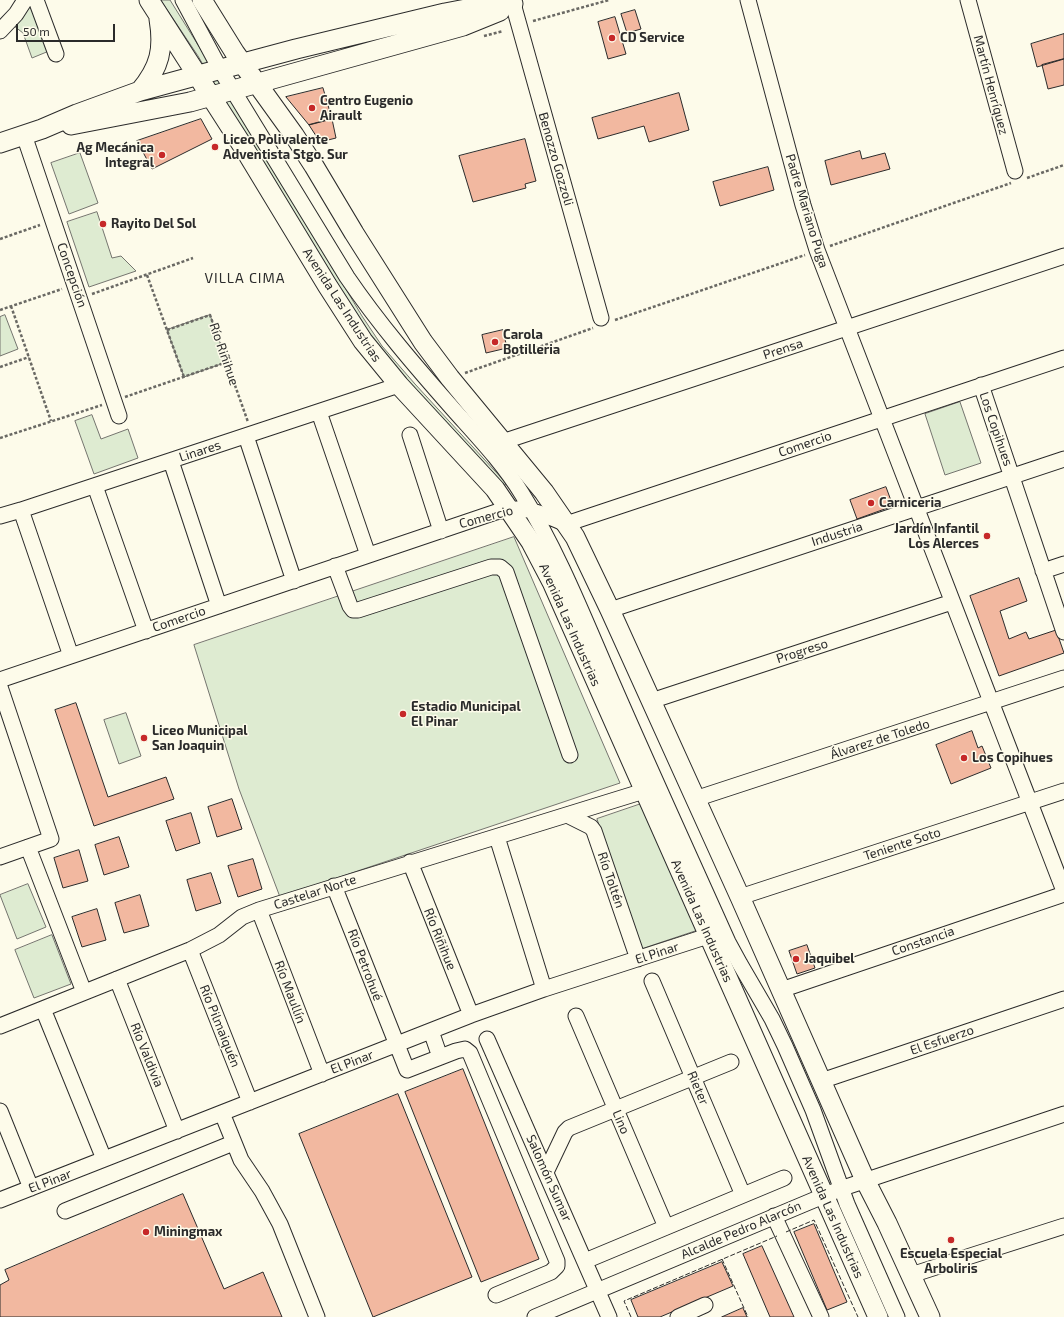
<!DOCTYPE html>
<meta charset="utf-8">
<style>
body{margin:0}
#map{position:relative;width:1064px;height:1317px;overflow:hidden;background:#fdfbea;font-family:"Exo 2",sans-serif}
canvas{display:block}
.scale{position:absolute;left:16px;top:24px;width:99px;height:18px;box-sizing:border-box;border:2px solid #2b2b2b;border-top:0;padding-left:5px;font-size:12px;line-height:14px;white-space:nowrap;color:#2b2b2b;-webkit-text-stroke:3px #fdfbea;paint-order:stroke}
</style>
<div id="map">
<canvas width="1064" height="1317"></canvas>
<div class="scale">50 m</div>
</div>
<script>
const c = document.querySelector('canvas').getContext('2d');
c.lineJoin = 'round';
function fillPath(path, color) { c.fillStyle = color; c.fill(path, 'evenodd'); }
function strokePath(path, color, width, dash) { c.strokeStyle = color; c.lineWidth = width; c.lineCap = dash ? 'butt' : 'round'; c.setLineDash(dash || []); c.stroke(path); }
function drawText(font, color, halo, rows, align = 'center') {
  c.font = font + ' "Exo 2",sans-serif'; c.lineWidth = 3; c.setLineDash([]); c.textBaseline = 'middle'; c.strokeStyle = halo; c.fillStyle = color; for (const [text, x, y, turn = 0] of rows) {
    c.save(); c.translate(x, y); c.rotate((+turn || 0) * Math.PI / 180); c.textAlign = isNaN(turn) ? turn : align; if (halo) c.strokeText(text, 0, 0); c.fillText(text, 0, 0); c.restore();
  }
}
const green = new Path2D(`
 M161,0h9l68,109 124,207 20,30 33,38 91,99 -3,6 -122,-133 -123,-197 -60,-103z
 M31,2l18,49 -17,7 -9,-25 -9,-7z
 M80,153l18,50 -29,11 -18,-51z
 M97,212l15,46 9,-2 15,15 -47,16 -22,-65z
 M5,315l13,34 -18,7v-39z
 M210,315l17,47 -43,15 -17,-47z
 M960,402l21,61 -36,12 -20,-61z
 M92,415l9,24 27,-10 10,29 -44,16 -19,-53z
 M514,537l106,246 -340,114 -41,-108 -45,-144z
 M126,713l15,43 -22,8 -15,-44z
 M641,804l60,125 -60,20 -44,-130z
 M28,884l18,43 -29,12 -17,-44z
 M52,935l19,49 -37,14 -19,-48z`);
fillPath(green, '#deebd1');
strokePath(green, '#74746e', 1);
const building = new Path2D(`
 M635,10l6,19 -14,4 -6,-19z
 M615,17l11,37 -18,5 -10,-37z
 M1064,34v25l-27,8 -6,-23z
 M1064,59v26l-16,4 -6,-24z
 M323,88l9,31 -23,6 -23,-28z
 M679,93l10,37 -40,12 -5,-16 -46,13 -6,-21z
 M201,119l11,20 -60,30 -15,-28z
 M332,119l4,19 -16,4 -11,-17z
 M525,139l11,42 -11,3 1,4 -53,14 -14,-46z
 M860,151l2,8 23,-6 5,16 -59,16 -6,-24z
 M768,167l6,23 -54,16 -7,-24z
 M503,330l4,18 -21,5 -4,-18z
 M886,487l7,19 -36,13 -7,-19z
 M1019,578l8,23 -27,10 9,28 17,-7 3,7 27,-9 8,23 -65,23 -29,-80z
 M76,703l32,94 58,-20 8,22 -80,27 -39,-116z
 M972,731l6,17 4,-2 9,22 -40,16 -15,-39z
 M232,799l10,30 -25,8 -9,-30z
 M191,813l9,30 -24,8 -10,-30z
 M119,837l10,30 -25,8 -9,-30z
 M79,850l9,31 -25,7 -9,-30z
 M253,859l9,30 -24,8 -10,-31z
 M211,873l10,30 -25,8 -9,-31z
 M140,895l9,31 -25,7 -9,-30z
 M97,909l9,31 -24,7 -10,-30z
 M807,945l8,23 -18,6 -8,-23z
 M463,1069l76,190 -58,23 -76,-190z
 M398,1094l74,183 -99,40 -74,-183z
 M183,1194l41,95 39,-17 19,45h-282v-32l9,-5 -4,-10z
 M814,1224l33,78 -20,8 -33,-78z
 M762,1246l32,71h-24l-27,-63z
 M722,1262l11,24 -73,31h-22l-7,-17z
 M743,1308l4,9h-25z`);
fillPath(building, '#f2b8a0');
strokePath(building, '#2b2b2b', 1);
const minor = new Path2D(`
 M36,0l20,54
 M183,0l37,69 127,208c32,47 69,90 107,133 24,27 49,53 68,84 38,61 63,127 92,193 37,85 76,170 114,255l12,22 32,55 13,27 28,64 34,94 50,113
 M512,0l89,318
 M748,0l55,205 14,45 247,641
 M968,0l47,171
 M0,31l16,-17 9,-14
 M24,135l95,281
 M981,385l83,247
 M319,412l49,143
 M410,435l31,96
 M246,436l48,145
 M502,442l562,-186
 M171,461l48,145
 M95,486l51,145
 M21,510l50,146
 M0,516l21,-6 378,-125
 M335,566l15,40 3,4h5l133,-43h9l6,5 64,183
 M1043,571l21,-7
 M610,610l454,-151
 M0,680l496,-168c30,-8 44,1 70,12l498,-166
 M0,687l51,152 -51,18
 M651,701l301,-99
 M695,799l369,-121
 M567,815l24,12 3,4 44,128
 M497,837l47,152
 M28,847l56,145
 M410,862l61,153
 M334,886l73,184 49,-19 9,-2 5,4 87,208v5l-6,6 -55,23
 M740,897l324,-106
 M259,910l63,164
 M190,950l60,152
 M117,979l60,152
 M652,981l91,214
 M781,990l283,-96
 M43,1009l61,150
 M576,1016l90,211
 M0,1026l190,-76 29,-15 23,-18 17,-7 385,-119
 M431,1031l9,26
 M487,1039l122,278
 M821,1081l243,-82
 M0,1111l31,77
 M222,1113l19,47 21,31 18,33 37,93
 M546,1172l19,-40 4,-4 162,-66
 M0,1200l471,-185 73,-26 164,-53
 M65,1211l168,-68
 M774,1216l47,101
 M585,1261l199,-83
 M911,1275l153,-49
 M535,1317l305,-128 224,-75
 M678,1317l27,-12`);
const major = new Path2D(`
 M149,0l95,148 83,137 36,56 36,44 96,104 36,53 21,40 326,735
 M202,0l33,53 59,82 20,31 40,67 69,109 27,36 94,114 31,45 35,73 130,287 125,283 22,43 43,94
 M140,91c20,-24 24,-42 19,-72
 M71,125l119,-23 273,-76 37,-15
 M0,143l42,-14 35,-15 63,-23 44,-12 112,-30 149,-36 32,-6 36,-3`);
strokePath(minor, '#2b2b2b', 17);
strokePath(major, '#2b2b2b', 21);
strokePath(new Path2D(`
 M533,21l76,-21
 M484,36l19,-5
 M1027,178l37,-13
 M0,239l40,-14
 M830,246l181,-63
 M147,275l37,102
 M92,294l101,-36
 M11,306l40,115
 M0,310l62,-21
 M615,320l190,-65
 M167,330l43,-15 38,107
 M0,367l29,-10
 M465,373l128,-45
 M125,397l102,-35
 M0,438l102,-33`), '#6a6964', 2.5, [3, 2]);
strokePath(minor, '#fdfbea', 15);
strokePath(major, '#fdfbea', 19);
strokePath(new Path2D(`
 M786,1232l28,-12 44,97
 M722,1259l26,58
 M631,1317l-7,-16 153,-65`), '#2b2b2b', 1, [5, 2]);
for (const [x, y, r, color] of [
 [612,38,4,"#c62828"],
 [312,108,4,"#c62828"],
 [215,147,4,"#c62828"],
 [162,155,4,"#c62828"],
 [103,224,4,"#c62828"],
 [495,342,4,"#c62828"],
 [871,503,4,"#c62828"],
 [987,536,4,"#c62828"],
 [403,714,4,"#c62828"],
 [144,738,4,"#c62828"],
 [964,758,4,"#c62828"],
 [796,959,4,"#c62828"],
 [146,1232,4,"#c62828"],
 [951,1240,4,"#c62828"]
]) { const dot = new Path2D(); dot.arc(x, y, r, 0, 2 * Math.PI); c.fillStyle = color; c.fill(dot); strokePath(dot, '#fdfbea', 1.5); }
drawText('bold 13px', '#2b2b2b', '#fdfbea', [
 ["CD Service",620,38],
 ["Centro Eugenio",320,101],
 ["Airault",320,116],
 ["Liceo Polivalente",223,140],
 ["Adventista Stgo. Sur",223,155],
 ["Ag Mecánica",154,148,"right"],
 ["Integral",154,163,"right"],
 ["Rayito Del Sol",111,224],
 ["Carola",503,335],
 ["Botilleria",503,350],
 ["Carniceria",879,503],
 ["Jardín Infantil",979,529,"right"],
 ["Los Alerces",979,544,"right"],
 ["Estadio Municipal",411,707],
 ["El Pinar",411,722],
 ["Liceo Municipal",152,731],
 ["San Joaquin",152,746],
 ["Los Copihues",972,758],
 ["Jaquibel",804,959],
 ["Miningmax",154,1232],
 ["Escuela Especial",951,1254,"center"],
 ["Arboliris",951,1269,"center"]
], 'left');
drawText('13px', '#2b2b2b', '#fdfbea', [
 ["Martín Henríquez",991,85,75],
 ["Benozzo Gozzoli",556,159,74],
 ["Padre Mariano Puga",807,211,73],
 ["Concepción",72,275,71],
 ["Avenida Las Industrias",342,305,57],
 ["Prensa",783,349,-18],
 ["Río Riñihue",224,354,71],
 ["Los Copihues",996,429,71],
 ["Comercio",805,444,-19],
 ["Linares",200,451,-18],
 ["Comercio",486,517,-15],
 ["Industria",837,534,-18],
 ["Comercio",179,619,-19],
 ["Avenida Las Industrias",570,625,66],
 ["Progreso",802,651,-18],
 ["Álvarez de Toledo",880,739,-18],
 ["Teniente Soto",902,844,-18],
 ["Río Toltén",611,880,71],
 ["Castelar Norte",315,892,-18],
 ["Avenida Las Industrias",702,921,66],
 ["Río Riñihue",440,939,68],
 ["Constancia",923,941,-19],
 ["El Pinar",657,953,-18],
 ["Río Petrohué",365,965,69],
 ["Río Maullín",290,992,69],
 ["Río Pilmaiquén",220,1026,68],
 ["El Esfuerzo",942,1040,-19],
 ["Río Valdivia",147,1055,68],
 ["El Pinar",352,1062,-21],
 ["Rieter",698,1088,67],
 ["Lino",621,1122,67],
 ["Salomón Sumar",549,1178,66],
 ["El Pinar",50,1181,-21],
 ["Avenida Las Industrias",833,1217,66],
 ["Alcalde Pedro Alarcón",741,1230,-23]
]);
c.letterSpacing = '1px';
drawText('14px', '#2b2b2b', '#fdfbea', [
 ["VILLA CIMA",245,278]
]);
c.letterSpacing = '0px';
</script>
